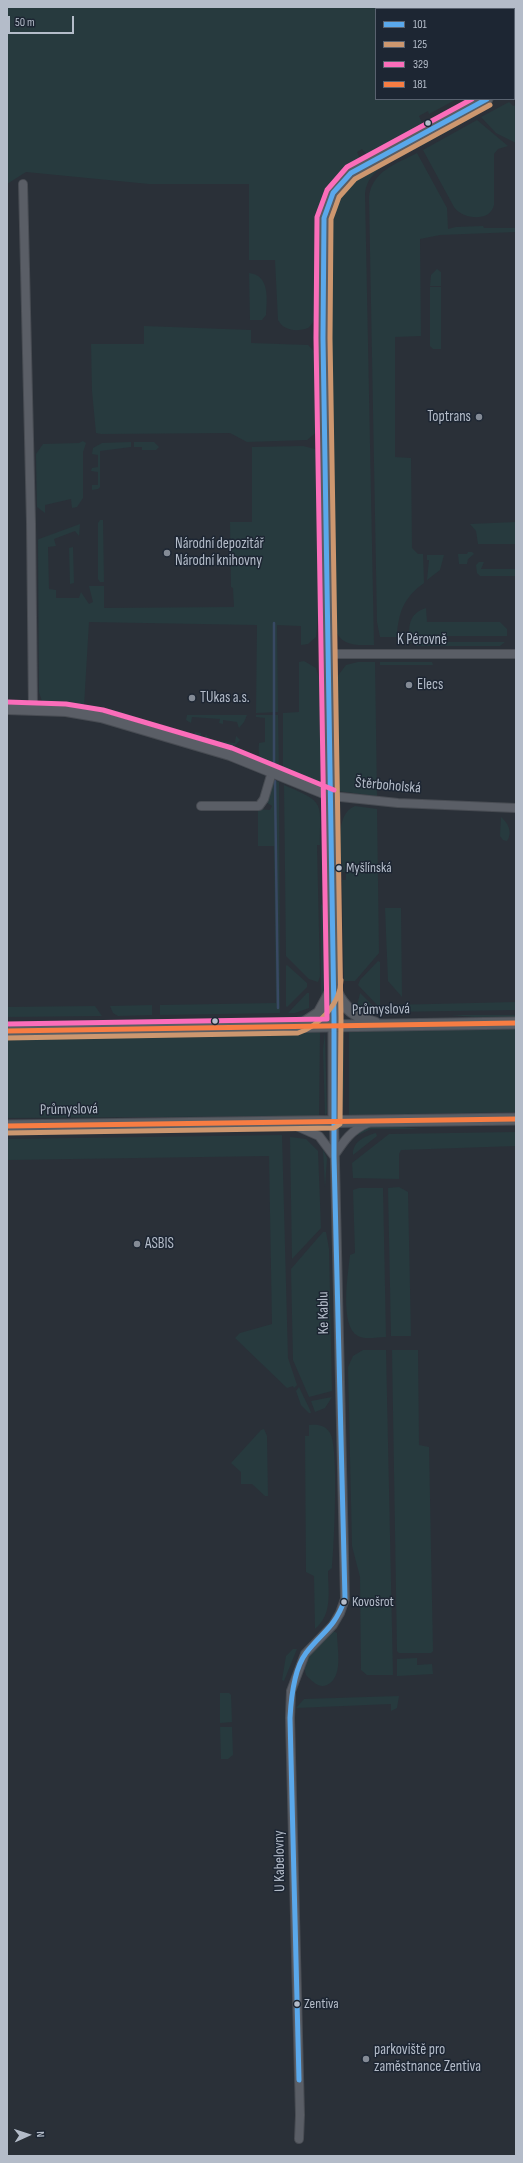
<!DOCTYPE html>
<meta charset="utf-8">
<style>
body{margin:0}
#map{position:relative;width:523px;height:2163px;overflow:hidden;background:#2a3038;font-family:"Sofia Sans Condensed",sans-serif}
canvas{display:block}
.frame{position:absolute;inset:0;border:8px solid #b4bcc9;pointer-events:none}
.legend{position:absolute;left:375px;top:8px;width:140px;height:92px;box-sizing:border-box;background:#1d2633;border:1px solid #59626f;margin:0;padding:5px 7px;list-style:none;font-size:12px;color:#b4bcc9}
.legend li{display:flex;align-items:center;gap:8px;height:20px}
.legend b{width:20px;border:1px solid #59626f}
.north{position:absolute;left:8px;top:2115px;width:40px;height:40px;-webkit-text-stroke:3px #1d2633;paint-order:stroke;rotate:87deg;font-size:11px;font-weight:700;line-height:16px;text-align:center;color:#b4bcc9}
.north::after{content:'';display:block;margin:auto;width:14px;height:18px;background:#b4bcc9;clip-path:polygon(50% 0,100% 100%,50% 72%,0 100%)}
.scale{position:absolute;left:8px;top:16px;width:66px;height:18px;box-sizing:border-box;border:2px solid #b4bcc9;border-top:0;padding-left:5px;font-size:12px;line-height:14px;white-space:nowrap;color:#b4bcc9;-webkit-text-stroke:3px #1d2633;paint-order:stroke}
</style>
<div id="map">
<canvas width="523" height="2163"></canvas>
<div class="frame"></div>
<ul class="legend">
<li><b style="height:5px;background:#5aa8eb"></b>101</li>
<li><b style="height:5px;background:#cd976f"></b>125</li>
<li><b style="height:5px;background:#fb6dba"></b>329</li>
<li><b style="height:5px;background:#f77d43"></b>181</li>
</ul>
<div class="north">N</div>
<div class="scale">50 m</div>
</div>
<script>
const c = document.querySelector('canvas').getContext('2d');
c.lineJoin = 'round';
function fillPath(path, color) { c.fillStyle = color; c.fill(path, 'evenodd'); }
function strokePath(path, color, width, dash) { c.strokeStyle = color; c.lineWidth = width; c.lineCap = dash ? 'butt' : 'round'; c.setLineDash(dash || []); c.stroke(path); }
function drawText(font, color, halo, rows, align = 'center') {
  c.font = font + ' "Sofia Sans Condensed",sans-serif'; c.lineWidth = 3; c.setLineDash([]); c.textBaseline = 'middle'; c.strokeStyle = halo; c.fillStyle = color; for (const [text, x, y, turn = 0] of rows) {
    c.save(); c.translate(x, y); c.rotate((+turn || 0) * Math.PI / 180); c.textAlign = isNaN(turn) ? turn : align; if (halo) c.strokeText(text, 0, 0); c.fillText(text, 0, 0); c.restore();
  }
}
fillPath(new Path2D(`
 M7,7h509v70l-2,1v-69h-138v90h81l-28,15 -1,-3 -9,5 3,7 -15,13 -39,20 -6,-7 -5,3 3,7c-51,33 -44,56 -42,111 0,9 -2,18 -2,27 0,12 2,23 -8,31 -11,4 -24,3 -30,-8l-3,-60h-26v-76h-100l-123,-12 -19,12z
 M509,102l4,4 3,-1v38l-20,-10 -15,-16z
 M470,119l-49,27 2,-7 18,-10z
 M477,120l31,26 -10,3 -4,5v51c-4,18 -32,14 -40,2l-31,-57z
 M413,147l2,2c-20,11 -47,19 -50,44l9,452c-14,0 -32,2 -38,-14l-3,-74 -3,-335c8,-43 44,-54 78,-74z
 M417,153l30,55 1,21 8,-2 27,-1 1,2h32v4l-76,3 -20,4 1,97 -26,1v120l16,1 1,90 6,6h5l1,29c-20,14 -26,30 -27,54h-17l-3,-15 -8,-425c3,-26 27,-33 48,-44z
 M437,269l4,3v14h-11l1,-11z
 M249,273c21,2 18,26 17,42l-4,5h-12z
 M430,287h11v62h-8l-3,-3z
 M144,326l107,4v13l57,2 6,6 2,5 3,39 -1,36 -11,9 -60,2 -17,-9 -129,1 -5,-1 -4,-42 -1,-47h53z
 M83,441l3,2 -3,9v46l-6,9 -5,1 -1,-9 -26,6v8l-8,-6 -1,-53 7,-10 36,-1z
 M131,442v5l-31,4v36l-2,2 -6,1v-5h6v-13l-7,-1 1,-3 6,-1v-12l-6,-1 1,-6 9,-5z
 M134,442h20l5,5 -3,3h-14v-3h-8z
 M303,446l12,3 5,10 2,97 -3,52 -3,29 -8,7 -7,1v-19l-24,-1 1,87 -22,1 1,-88 -168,-3 -5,84 -38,-3 -4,-2 -3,-9 -1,-152 1,-1 41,-15 -1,12 -4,-5 -21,8 2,7 -8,1 1,42 7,1v8h23l2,-6 8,12 4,-2 -4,-16h15v22l130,-1 -1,-19 -2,-1 -1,-65h22v-75z
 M100,520h3l1,62h-4l-2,-3v-56z
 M516,522v22h-38l-2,-13 -6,-7z
 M73,547l1,36 -4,1 -1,-36z
 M468,552h4l2,2 -6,5 -1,5h-8l-1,-10h9z
 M427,555h17l-4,15 -13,10 2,-20h-2z
 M479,562h5l-3,7h35v7h-36l-3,-3 -1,-8z
 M426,608l1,14h73l7,7v7h-98c0,-14 2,-23 17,-28z
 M409,642h96l-5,4h-83z
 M304,661l12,7 4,13 2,98 -8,5 -31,-13v-58l16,-1v-50z
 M358,662h17l2,134 -39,-5 -1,-114 9,-12z
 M380,662h52l1,3h-53z
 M103,710l15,1 76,25 1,-4 6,1v4h4l1,-3 4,6 25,3 1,-7 4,4 -6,7 -7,2 -124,-36z
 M187,715h60l-3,7 -5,6 -2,-6 -14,-2v4l-4,-1 1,-4 -28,-2 -1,6 -5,-3z
 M256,715h22l1,54c-16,-6 -22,-7 -20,-26l6,-1v-24l-9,-1z
 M274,780l5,2 1,231 -120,2v-10l116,-2 -2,-157h-16v-37l12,1 2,-4 -6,-4z
 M284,785c42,18 36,16 36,60h-3l3,131 -2,6 -9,-3 -23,-23z
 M355,806l22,3 2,144 -24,28h-11l-2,-101h4v-8h-4c0,-20 -9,-57 13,-66z
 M501,817c7,6 12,15 6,24l-4,-1 -3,-4z
 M321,904l3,3 1,81 -4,11z
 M385,908h16l1,89 -14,-16z
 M378,961l2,1v43l-2,1 -20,-21 2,-5z
 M287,965l20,18v4l-20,20 -1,-1v-40z
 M307,993h2v15l-14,5h-7z
 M360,993l17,17h-13l-7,-4z
 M516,1002v8l-130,2 3,-7z
 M152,1005v10l-34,1 -5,-3 -3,-7z
 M95,1006l7,10 -95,1v-10z
 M312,1012l-9,8 -6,1 -44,-2 44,-2z
 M451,1015h65v3h-31z
 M102,1020l-5,4 -90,1v-3z
 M516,1029v83l-167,3v-84z
 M320,1031l-1,85 -312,2v-79z
 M325,1032l2,80 -2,4 -2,-66z
 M343,1032h1v83l-3,-81z
 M388,1125l32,4h-49l-13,6 -4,-1 15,-8z
 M179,1128l36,3 -203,3 11,-4z
 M516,1132v14l-115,4 -2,4v25l-46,-1 -1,-15 37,-29z
 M376,1133l1,3 -24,19c-1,-13 12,-19 23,-22z
 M282,1135l6,223 9,27 -3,3 -1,-2 -6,2 -52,-50 5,-5 32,-9 -3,-168 -262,4v-21z
 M290,1137l16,2 12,12 3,77 -29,31z
 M319,1141l8,17 -2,29 -2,-37z
 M399,1187l9,5 3,144h-20l-3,-148z
 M359,1188h24l3,149c-9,0 -20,3 -28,-1 -19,-10 -10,-62 -8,-81l5,-2 -2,-63z
 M323,1232h3l3,17 3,142 -23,6 -16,-37 -2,-91z
 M363,1350h23l7,325h-26l-6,-5 -1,-93 -8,-31 -4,-179 5,-11z
 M392,1350h26l1,95 10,2 4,204 -2,2h-32l-2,-2z
 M299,1387l11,23 1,3h-2l-8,-8 -5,-14z
 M332,1397l-7,11 -10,4 -4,-11z
 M309,1425c9,-1 16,0 21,8 9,14 4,114 2,135l-4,3c0,21 5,43 -13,58l-1,-53 -8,-4 -1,-136h4z
 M264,1429l3,7 1,60h-3l-13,-12h-11v-12l-10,-9 30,-33z
 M333,1631l4,2c0,16 7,44 -10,52 -8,4 -15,-4 -21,-10 -6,-17 17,-33 27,-44z
 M293,1649h4l-13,32 -2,-1 4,-24z
 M417,1658v7l15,-1 1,10 -36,2v-17z
 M220,1693h9l2,2 1,27 -12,1z
 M399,1696l-2,12 -6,3v-7l-95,4 8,-9z
 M220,1727h12l1,28 -5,4h-7z`), '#273a3e');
strokePath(new Path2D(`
 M274,623v144
 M275,781l3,227`), '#384963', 2.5);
const minor = new Path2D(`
 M23,184l8,339 2,187
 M329,654h187
 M331,796l67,7 118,5
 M201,806h58l5,-7 8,-27
 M292,1124l27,12 15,20
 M334,1156c10,-15 17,-26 34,-33
 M299,2139l1,-24 -10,-397 1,-27 14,-37 28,-29 7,-12 5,-14 -11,-478`);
const tertiary = new Path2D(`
 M7,709l59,2 35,6 129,38 101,41`);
const secondary = new Path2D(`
 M514,84l2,-1
 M336,991c8,18 20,26 39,32
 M301,1025l18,-12 13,-24
 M7,1031l509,-8
 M334,1121v-104l-11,-679 1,-120c3,-19 12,-33 27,-45l136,-74
 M7,1126l509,-7`);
strokePath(minor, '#484c53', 10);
strokePath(tertiary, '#484c53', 12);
strokePath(secondary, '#484c53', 13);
strokePath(minor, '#5a5e66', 8);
strokePath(tertiary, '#5a5e66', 10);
strokePath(secondary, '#595d64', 11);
strokePath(new Path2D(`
 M299,2080l-9,-362c1,-19 4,-49 16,-65 17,-22 28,-24 39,-54l-11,-443v-139l-11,-679 1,-120 9,-25 18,-20 136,-74`), '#5aa8eb', 5);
strokePath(new Path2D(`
 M7,1038l291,-5c21,-7 43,-30 43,-53
 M7,1133l327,-5 6,-4 1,-107 -11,-679 1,-119 8,-22 16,-18 135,-74`), '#cd976f', 5);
strokePath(new Path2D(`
 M7,702l59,2 37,6 129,38 102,42
 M7,1024l320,-5 -11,-681 1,-121 10,-27 20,-23 125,-68`), '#fb6dba', 5);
strokePath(new Path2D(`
 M7,1031l509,-8
 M7,1126l509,-7`), '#f77d43', 5);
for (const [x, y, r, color] of [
 [428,123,3.5,"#b4bcc9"],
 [479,417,4,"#848b96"],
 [167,553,4,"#848b96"],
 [409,685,4,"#848b96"],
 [192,698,4,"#848b96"],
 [339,868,3.5,"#b4bcc9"],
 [215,1021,3.5,"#b4bcc9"],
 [137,1244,4,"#848b96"],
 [344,1602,3.5,"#b4bcc9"],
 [297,2004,3.5,"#b4bcc9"],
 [366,2059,4,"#848b96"]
]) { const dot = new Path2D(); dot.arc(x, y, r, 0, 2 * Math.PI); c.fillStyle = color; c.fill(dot); strokePath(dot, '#1d2633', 1.5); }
drawText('14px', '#b4bcc9', '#1d2633', [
 ["Myšlínská",346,868],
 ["Kovošrot",352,1602],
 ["Zentiva",304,2004]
], 'left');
drawText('15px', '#b4bcc9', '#1d2633', [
 ["Toptrans",471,417,"right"],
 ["Národní depozitář",175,544],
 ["Národní knihovny",175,561],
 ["Elecs",417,685],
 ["TUkas a.s.",200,698],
 ["ASBIS",145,1244],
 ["parkoviště pro",374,2050],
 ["zaměstnance Zentiva",374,2067]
], 'left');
drawText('15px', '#b4bcc9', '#1d2633', [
 ["K Pérovně",422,640],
 ["Štěrboholská",388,786,5],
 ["Průmyslová",381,1010,-1],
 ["Průmyslová",69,1110,-1],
 ["Ke Kablu",324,1313,-91],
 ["U Kabelovny",280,1861,-91]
]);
</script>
